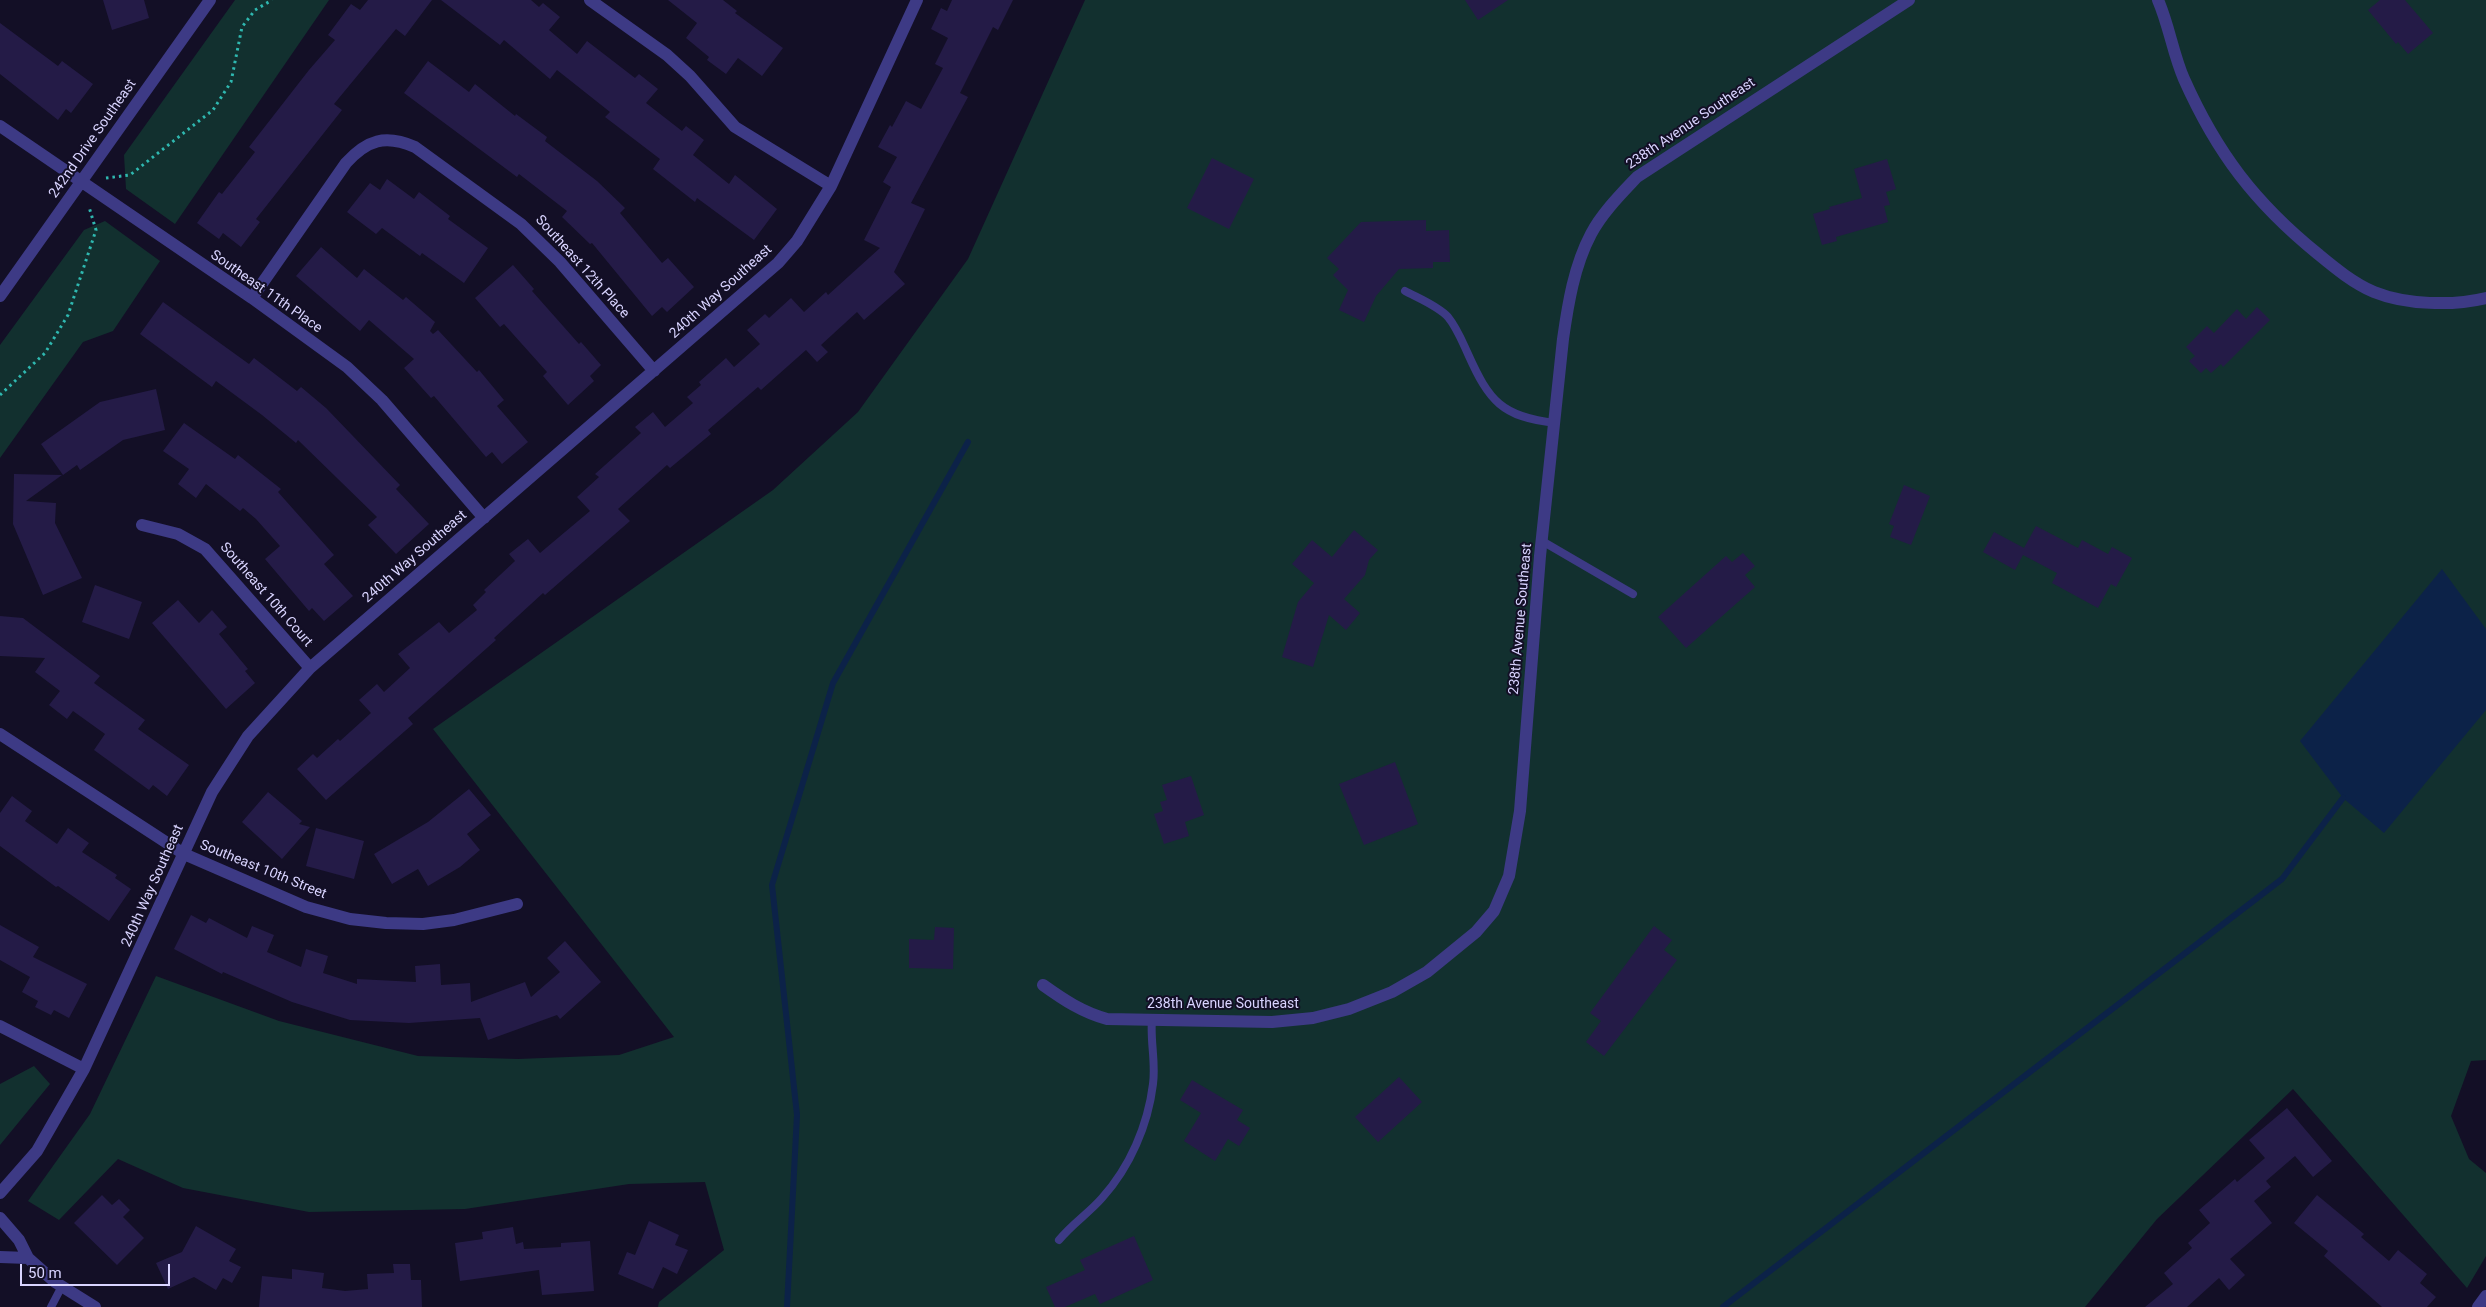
<!DOCTYPE html>
<style>
body{margin:0}
#map{position:relative;width:2486px;height:1307px;overflow:hidden;background:#130f26;font-family:Roboto,sans-serif}
canvas{display:block}
.scale{position:absolute;left:20px;top:1264px;width:150px;height:22px;box-sizing:border-box;border:2px solid #d9d4ff;border-top:0;padding-left:6px;font-size:15px;line-height:18px;white-space:nowrap;color:#d9d4ff;-webkit-text-stroke:4px #130f26;paint-order:stroke}
</style>
<div id="map">
<canvas width="2486" height="1307"></canvas>
<div class="scale">50 m</div>
</div>
<script>
const c = document.querySelector('canvas').getContext('2d');
c.lineJoin = 'round';
function fillPath(path, color) { c.fillStyle = color; c.fill(path, 'evenodd'); }
function strokePath(path, color, width, dash) { c.strokeStyle = color; c.lineWidth = width; c.lineCap = dash ? 'butt' : 'round'; c.setLineDash(dash || []); c.stroke(path); }
function drawText(font, color, halo, rows, align = 'center') {
  c.font = font + ' Roboto,sans-serif'; c.lineWidth = 4; c.setLineDash([]); c.textBaseline = 'middle'; c.strokeStyle = halo; c.fillStyle = color; for (const [text, x, y, turn = 0] of rows) {
    c.save(); c.translate(x, y); c.rotate((+turn || 0) * Math.PI / 180); c.textAlign = isNaN(turn) ? turn : align; if (halo) c.strokeText(text, 0, 0); c.fillText(text, 0, 0); c.restore();
  }
}
fillPath(new Path2D(`
 M235,0h94l-154,224 -49,-35 -2,-34z
 M1085,0h1401v1060l-15,1 -20,55 18,43 17,14v83l-19,32 -174,-199 -136,130 -72,88h-1427l1,-5 65,-52 -19,-68 -76,2 -164,25 -156,3 -126,-24 -65,-29 -59,61 -31,-19 62,-87 66,-138 123,45 139,35 100,3 101,-4 55,-18 -241,-308 340,-239 85,-78 110,-153z
 M105,221l55,40 -47,70 -30,11 -83,116v-113l84,-115z
 M34,1066l16,18 -50,61v-61z`), '#12302f');
fillPath(new Path2D(`
 M2442,569l44,60v81l-102,123 -41,-35 -43,-57z`), '#0c2248');
strokePath(new Path2D(`
 M787,1307l10,-192 -25,-230 61,-202 135,-241
 M1723,1307l559,-428 61,-81`), '#0c2248', 6);
fillPath(new Path2D(`
 M103,0h41l5,18 -37,12z
 M368,0h64l-27,36 -9,-7 -62,75 8,6 -86,109 4,3 -19,25 -18,-14 -4,6 -22,-16 22,-31 3,2 33,-42 -6,-5 60,-77 26,-30 -7,-5 23,-31 9,6z
 M441,0h90l8,7 4,-4 17,14 -11,13 28,24 10,-13 48,37 4,-4 19,15 -12,14 36,28 4,-5 18,14 -11,15 36,29 6,-9 42,34 -23,31 -57,-42 -2,4 -42,-33 7,-10 -55,-42 5,-5 -53,-42 -7,9 -46,-39 -4,5z
 M668,0h55l14,11 -2,2 48,35 -21,28 -24,-18 -12,16 -19,-14 2,-3 -23,-19 11,-15z
 M952,0h61l-15,30 -5,-3 -33,66 8,4 -57,106 14,6 -31,63 11,12 -41,36 -7,-8 -36,33 7,7 -11,10 -11,-12 -45,40 -3,-3 -50,43 3,4 -41,34 -3,-3 -49,44 12,12 -85,74 -2,-2 -49,45 2,2 -88,78 5,6 -87,76 -29,-31 16,-15 4,4 21,-19 2,2 31,-28 -12,-13 18,-16 7,8 26,-24 -12,-14 41,-32 10,11 28,-23 -4,-5 13,-13 -2,-2 31,-29 -6,-7 19,-15 12,14 50,-42 -13,-14 22,-20 -4,-3 46,-41 -6,-6 18,-15 12,15 28,-24 -6,-6 14,-12 -2,-3 27,-24 8,9 26,-23 -13,-14 18,-16 4,4 22,-20 13,14 22,-20 2,3 52,-47 -16,-8 27,-53 -8,-5 14,-25 -19,-10 12,-22 2,2 14,-26 15,8 22,-41 -8,-4 13,-26 -17,-9 10,-21 6,3z
 M1465,0h43l-30,20z
 M2380,0h25l28,33 -25,21 -10,-12 -2,2 -28,-34z
 M0,23l58,43 4,-5 31,23 -22,29 -5,-4 -8,11 -58,-46z
 M428,61l41,31 6,-8 40,32 1,-2 31,23 -2,4 52,40 28,27 -5,5 42,50 6,-5 26,29 -27,25 -5,-5 -10,9 -60,-73 -2,1 -28,-27 5,-6 -48,-37 -2,3 -113,-84z
 M1212,158l42,21 -25,50 -42,-21z
 M1887,159l9,30 -10,3 4,13 -6,1 4,16 -52,15 1,4 -15,4 -9,-31 17,-5 -1,-2 33,-9 -8,-29z
 M387,179l27,20 5,-7 31,24 -2,3 40,29 -24,35 -42,-30 -2,3 -38,-28 -6,6 -29,-22 23,-29 10,7z
 M1426,220v11l23,-1 1,32h-17v6l-34,1 -23,27 -12,26 -25,-12 9,-20 -15,-15 6,-6 -12,-11 34,-36z
 M321,247l36,31 7,-9 39,31 3,-3 29,25 -5,9 3,3 5,-4 39,42 2,-2 25,30 -7,6 31,36 -26,22 -10,-12 -6,5 -52,-61 -3,2 -27,-30 10,-9 -45,-39 -9,11 -64,-55z
 M513,265l21,24 -2,2 47,53 2,-2 20,23 -11,11 4,5 -26,24 -25,-29 4,-4 -43,-48 -4,3 -25,-29z
 M163,302l86,62 5,-6 43,33 4,-4 25,21 74,77 -4,4 33,35 -33,30 -28,-29 9,-8 -79,-77 -2,3 -34,-28 -46,-34 -4,6 -72,-53z
 M2257,307l13,13 -47,47 -2,-3 -10,9 -5,-5 -5,5 -12,-12 6,-5 -9,-9 21,-21 7,7 23,-24 9,10z
 M156,389l9,41 -42,10 -43,30 -3,-5 -14,10 -22,-31 59,-42z
 M184,423l51,36 3,-4 43,34 -3,3 56,63 -10,9 29,32 -29,25 -12,-13 -3,3 -44,-52 15,-13 -24,-27 -13,-11 -3,3 -34,-27 -10,14 -18,-14 11,-15 -26,-18z
 M14,474l48,1 -36,26 30,2 -1,20 27,55 -39,17 -30,-71z
 M1904,485l26,11 -19,49 -21,-8 4,-11 -5,-2z
 M2036,526l42,22 4,-8 26,14 4,-7 20,11 -16,29 -5,-3 -13,24 -46,-25 5,-10 -34,-18 -8,15 -32,-18 11,-20 30,16z
 M1354,530l24,20 -9,10 -4,15 -21,24 16,14 -14,17 -17,-15 -16,52 -31,-10 16,-55 16,-19 -22,-19 20,-24 20,17z
 M1743,553l12,13 -10,9 10,12 -69,61 -28,-31 68,-61 6,6z
 M95,585l47,17 -13,37 -47,-17z
 M178,600l21,23 13,-13 15,17 -8,7 29,35 -3,2 10,12 -29,26 -74,-86z
 M0,616l23,2 77,58 -6,7 51,37 -7,9 51,36 -22,31 -14,-11 -4,5 -55,-40 11,-16 -32,-23 -6,8 -18,-14 11,-14 -25,-19 10,-14 -45,-2z
 M1395,762l23,62 -54,21 -25,-61z
 M1191,776l13,39 -19,7 4,14 -25,8 -10,-30 9,-3 -3,-9 7,-2 -5,-15z
 M469,789l22,26 -24,19 13,16 -20,17 -32,19 -10,-17 -26,15 -18,-30 54,-32z
 M268,792l34,29 -3,3 11,3 -28,32 -40,-37z
 M12,796l20,15 -7,10 32,23 11,-16 21,15 -7,9 35,23 -2,3 16,11 -22,32 -51,-35 -2,1 -56,-41v-33z
 M316,828l48,13 -10,38 -48,-13z
 M191,915l15,8 3,-5 38,20 5,-12 22,9 -7,17 34,15 5,-18 22,7 -5,17 34,11v-5l59,3 -1,-16 25,-2 1,21 29,-2 1,19 54,-20 6,15 29,-25 -13,-14 18,-17 36,41 -41,37 -3,-4 -69,25 -8,-22 -71,5 -59,-3 -58,-18 -69,-30 -1,2 -48,-25z
 M0,925l39,22 -6,10 54,27 -18,34 -15,-8 -3,5 -16,-8 3,-6 -16,-9 8,-15 -30,-17z
 M1654,926l18,14 -8,10 13,10 -73,96 -18,-14 15,-21 -11,-8z
 M935,927l19,1 -1,41 -44,-1v-29l25,1z
 M1399,1077l23,25 -44,40 -23,-25z
 M1192,1080l51,30 -6,10 13,8 -11,18 -11,-7 -13,22 -31,-20 17,-28 -21,-13z
 M2287,1108l45,53 -19,16 -18,-21 -29,25 5,6 -17,14 18,22 -42,36 15,16 -16,15 -10,-12 -32,29h-42l28,-23 -9,-11 28,-25 -4,-5 22,-20 -11,-13 36,-31 2,3 28,-24 -16,-18z
 M102,1195l10,10 7,-6 11,11 -7,7 21,21 -27,27 -43,-42z
 M2317,1195l47,39 -3,3 28,24 9,-11 29,24 -7,9 16,14 -9,10h-45l-58,-51 4,-5 -34,-28z
 M649,1221l30,14 -4,10 13,5 -11,24 -14,-7 -10,22 -35,-15 9,-22 8,3z
 M196,1226l40,23 -7,12 12,6 -9,16 -9,-5 -7,12 -22,-13 -26,12 -12,-26 26,-11z
 M513,1227l3,17 7,-2 1,7 37,-2v-4l29,-2 4,50 -52,4 -3,-25 -79,11 -5,-38 28,-4 -1,-7z
 M1134,1236l19,44 -53,24 -5,-10 -30,13h-10l-9,-20 39,-17 -5,-10z
 M393,1264h17l1,16h10l1,27h-163l3,-31 30,3v-10l32,4 -2,15 23,3 23,-2 -1,-15 27,-1z`), '#241b47');
strokePath(new Path2D(`
 M106,178l24,-3 83,-65 18,-28 11,-55 13,-17 17,-10
 M0,395l45,-42 23,-38 28,-85 -7,-23`), '#2fb8b0', 3, [2.5, 4]);
strokePath(new Path2D(`
 M1405,291c13,7 33,15 43,26 9,11 14,24 20,37 21,47 34,63 87,69
 M1542,541l91,53
 M1059,1240c14,-17 30,-27 43,-42 28,-31 46,-73 51,-114 3,-22 -3,-43 -1,-64
 M51,1307l11,-21`), '#3d3a85', 8);
strokePath(new Path2D(`
 M590,0l77,55 23,21 45,51 96,59
 M2158,0c11,25 15,54 26,79 33,74 71,124 134,175 17,14 35,29 56,38 32,13 79,14 112,6
 M0,126l252,172 95,69 35,33 102,118
 M0,296l210,-296
 M252,298l94,-135c21,-23 39,-29 69,-16l106,77 39,38 94,109
 M142,525l36,9 27,15 105,119
 M0,734l184,120 122,53 44,12 36,4 37,1 31,-4 63,-16
 M1043,985c21,15 39,27 64,34l165,3 41,-4 36,-9 43,-17 35,-20 49,-40 18,-21 15,-35 11,-65 20,-255 23,-217c5,-35 11,-73 28,-105 11,-21 30,-40 46,-57l272,-177
 M0,1026l84,43
 M0,1193l37,-42 47,-82 128,-277 36,-56 62,-68 468,-405 19,-22 34,-55 86,-186
 M0,1218l19,22 9,18 -28,-1
 M28,1258l27,24 40,25
 M2478,1307l8,-11`), '#3d3a85', 12);
drawText('14px', '#d9d4ff', '#130f26', [
 ["238th Avenue Southeast",1691,124,-34],
 ["242nd Drive Southeast",93,139,-55],
 ["Southeast 12th Place",582,267,48],
 ["Southeast 11th Place",266,292,35],
 ["240th Way Southeast",721,292,-42],
 ["240th Way Southeast",415,557,-41],
 ["Southeast 10th Court",266,595,49],
 ["238th Avenue Southeast",1521,619,-85],
 ["Southeast 10th Street",263,870,22],
 ["240th Way Southeast",153,886,-66],
 ["238th Avenue Southeast",1223,1004]
]);
</script>
